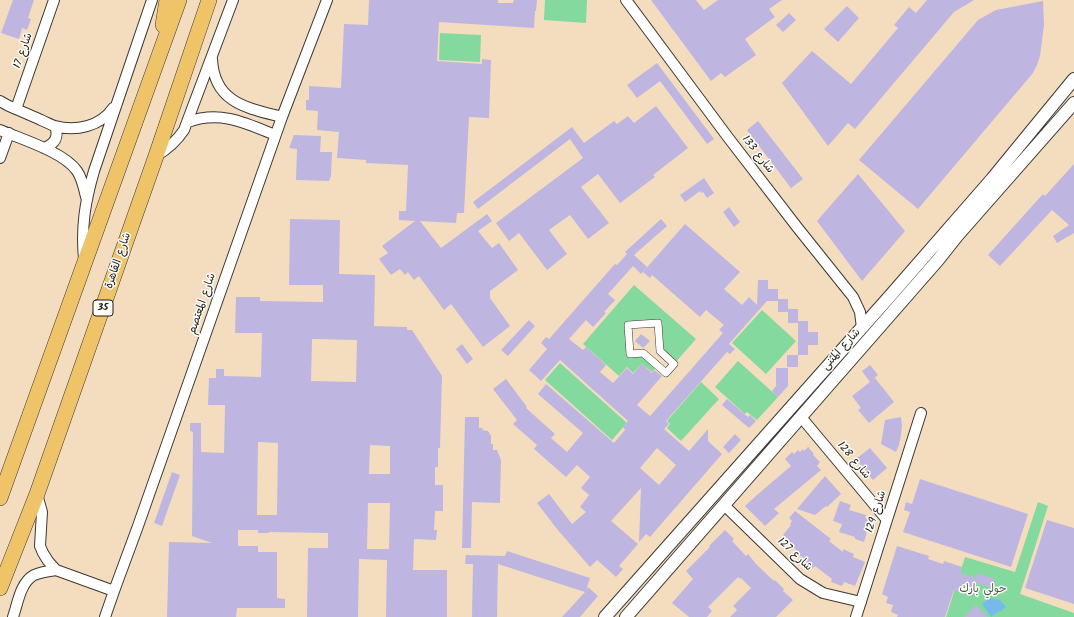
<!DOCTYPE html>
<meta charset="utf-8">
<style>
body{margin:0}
canvas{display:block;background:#f4dcbe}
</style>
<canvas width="1074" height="617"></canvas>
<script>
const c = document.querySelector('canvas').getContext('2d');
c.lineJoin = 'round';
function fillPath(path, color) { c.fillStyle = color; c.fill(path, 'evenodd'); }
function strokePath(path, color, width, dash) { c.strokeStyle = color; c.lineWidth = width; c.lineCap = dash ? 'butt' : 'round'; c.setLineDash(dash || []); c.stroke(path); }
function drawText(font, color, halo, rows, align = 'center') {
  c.font = font + ' Kalam,"Playpen Sans Arabic",sans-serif'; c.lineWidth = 3; c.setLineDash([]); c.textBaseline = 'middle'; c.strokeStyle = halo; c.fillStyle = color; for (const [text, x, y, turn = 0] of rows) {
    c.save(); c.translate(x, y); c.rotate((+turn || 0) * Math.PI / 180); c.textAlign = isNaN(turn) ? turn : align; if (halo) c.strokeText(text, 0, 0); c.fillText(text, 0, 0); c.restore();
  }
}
fillPath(new Path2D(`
 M545,0h42l-1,23 -42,-3z
 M440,33l41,2 -1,27 -41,-2z
 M634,285l62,54 -22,25 -14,-13 -2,-27 -29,1 1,29 13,-1 14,13 -5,6 -10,-8 -9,9 -6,-6 -8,9 -36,-32z
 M762,310l34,31 -30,33 -34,-31z
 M738,361l40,36 -21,23 -10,-8 -2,2 -30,-27z
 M560,363l67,60 -15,17 -67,-60z
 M701,382l18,17 -38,42 -14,-13 3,-4 -3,-3z
 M1038,502l10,4 -28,88 54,19v4h-128l19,-60 50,15z`), '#84da9e');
fillPath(new Path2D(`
 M990,598l10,2 6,7 -6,5 -1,-1 -8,6 -9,-13z`), '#75baeb');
fillPath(new Path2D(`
 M13,0h21l-6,18 3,1 -4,11 -5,-2 -3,11 -18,-6z
 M369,0h129v3h15l1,-3h23l-1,11h-1l-1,17 -95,-6 -2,39 45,3v-5l9,1 -2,58 -20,-1 -5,96h-7l-1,10 -36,-2 21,27 46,-34 5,7 -14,10 14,17 7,-5 19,27 -28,21v7l20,28 -27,21 -32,-43 -7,6 -25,-34 -5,4 -6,-8 -3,3 -5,-6 -9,6 -12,-16 9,-6 -6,-7 33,-25 -16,-1v-9h7l2,-46 -42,-2v-3l-29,-2 2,-26 -22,-2 1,-19 -12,-1v-10h3v-14l32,2 3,-64 24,1z
 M651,0h45l8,10 14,-10h64l-13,9 6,8 -30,22 11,16 -31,22 -4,-4 -10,8z
 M927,0h47l-20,12 -99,117 -7,-6 -20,23 -46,-63 30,-32 39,33 47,-56 -4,-3 15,-18 7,6z
 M1043,1l1,24 -4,31 -3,9 -4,8 -115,136 -59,-49 119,-140 18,-10z
 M847,6l12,12 -21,24 -14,-13z
 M789,13l7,7 -13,12 -7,-7z
 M657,63l57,76 -7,5 -47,-63 -23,17 -10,-13z
 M656,106l32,42 -35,27 2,2 -35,26 -22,-29 -17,13 28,36 -21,16 -18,-24 -21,15 18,24 -20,16 -28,-37 -10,8 -13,-18 87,-65 -13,-19 -92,70 -5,-7 99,-75 12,16 30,-22 3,3 11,-8 6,7z
 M758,121l45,58 -12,9 -44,-58z
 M294,135l27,1 -1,16h12l-1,24 -2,5 -33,-1 1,-31 -8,-1z
 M1074,164v69l-17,10 -4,-7 16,-11 -17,-15 -52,56 -12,-11 55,-61 2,2z
 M858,174l47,57 -43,50 -45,-60z
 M704,178l10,15 -7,5 -4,-6 -2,1 -1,-2 -15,11 -5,-7z
 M729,207l11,15 -6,5 -11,-15z
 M290,219l50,1 -1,54 36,1 -1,51 33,1v3h5l30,46 -2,72h-2v19h-3v18h8v26h-8l-1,19h3l-1,10 -22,-1 -1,31h34v47h-61l1,-57 -28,-1 -1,58h-51l1,-69h20v-15l-59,-1v1h-11v-3h-20v16h20v6h19v46l8,1v9h-48l-1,9h-69l2,-75 43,1 -20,-7 1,-104 -3,-1v-8h11v29l23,1 1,-48h-17l1,-27h7v-9h8v7l37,1 1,-44h-27l1,-36h24v4l63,1v-17h-34zM312,339l45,1 -1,42 -45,-1zM258,442l20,1 -1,72h-20zM370,445l20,1v28h-21zM368,503h22l-1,46h-22z
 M661,219l6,7 -33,29 13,12 -6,7 -8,-8 -25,28 7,6 -11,12 2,1 -13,14 -7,-7 -17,19 14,11 3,-3 20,18 -6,7 13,11 14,-15 6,6 9,-10 10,9 2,-3 8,6 -25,29 13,11 73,-83 -4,-3 5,-5 -18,-15 -6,7 -48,-42 -2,3 -7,-6 42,-48 55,48 -16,17 18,16 7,-8 8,8 1,-25h10v9h10v12h-11l-38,43 6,5 -5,5 -3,-2 -61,69 3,3 -5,5 25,22 19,-22v12l14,13 -72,83 -4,-3 -7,8 2,-54 -30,33 27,23 -19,22 4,3 -7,8 -19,-17 -7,7 -33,-38 -20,-26 12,-9 23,30 14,-12 -6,-5 9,-12 -8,-7 9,-11 -13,-12 -11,12 -32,-28 3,-4 -24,-21 4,-4 -24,-31 13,-10 21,28 -1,1 29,26 -4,4 16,14 16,-19 -45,-39 8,-10 68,59 11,-13 -2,-3 5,-6 -68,-61 -19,21 -12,-11 18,-21 -6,-6 5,-6 3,2 66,-75 2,1 10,-11 -2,-2zM657,448l19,17 -17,20 -19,-17z
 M778,299h10v13h-10z
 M788,309h10v14h-10z
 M529,320l6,6 -27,30 -7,-6z
 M798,321h10v11h10v13h-10v10h-10z
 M641,334l9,7 -7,7 -8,-7z
 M462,344l11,15 -6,5 -11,-15z
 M787,355h11v12h-11z
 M870,365l8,10 -8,7 -8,-11z
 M776,368h12v18l-10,11 -6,-6 4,-5z
 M875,378l19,24 -25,21 -11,-13 3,-2 -9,-12z
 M727,399l21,18 2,-2 6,6 -7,7 -27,-23z
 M465,417h14v11h4l-1,2 6,1 3,5v8h2v6h4l4,10 -1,43 -28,-1 -1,46h-9z
 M901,417l1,9 -1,9 -2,10 -3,7 -15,-8 4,-24z
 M735,434l6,6 -12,13 -6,-6z
 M808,447l6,7 -1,1 7,7 -3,4 4,4 -47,39 5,4 -14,13 -20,-20 12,-11 34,-29 -6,-7 7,-7 2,2 4,-4 2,2 3,-3 1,2z
 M870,448l17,20 -14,12 -17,-21z
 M172,472l8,3 -18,51 -8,-3z
 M825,476l16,18 -14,13 -1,-1 -11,9 -18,-6z
 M920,479l108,35 -17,53 -108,-35 7,-20 -6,-2 2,-8 6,2z
 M840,501l11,4 -2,5 17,5 -1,3 4,1 -3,13h1l-3,10 -9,-3v-2l-16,-5 3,-8 -9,-3z
 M795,511l36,28 -2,2 14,11v-3l11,5 -1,3 12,5 -10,24 -11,-4 -2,4 -11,-4 1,-3 -17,-13 -2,2 -9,-7 1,-2 -7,-5 1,-2 -13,-10 2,-3 -5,-4 8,-10 -1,-1 2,-3 -3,-3z
 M1047,520l27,8v76l-49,-16z
 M725,530l9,9 -2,2 14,15 2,-2 8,10 18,17 1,-1 9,9 -1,2 10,9 -17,17h-46l7,-7 -4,-4 18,-18 -10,-10 -1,1 -2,-2 -30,30 4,4 -5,6h-18l-17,-14 21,-24 -7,-8 24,-24 -1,-1z
 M897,546l32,10 -1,3 15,5 1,-3 18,6 -2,6 16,5 1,-5 18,6 -3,9 -15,-5 -4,13 -19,-6 -9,27h-48l1,-2 -7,-3 2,-7 -7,-2 2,-6 -6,-3z
 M507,551l83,27 -4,12 2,-3 10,9 -18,21h-18l23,-25 -87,-28 -1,53h-25l1,-53h-8l1,-9 39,1z
 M976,605l11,12h-23z`), '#beb6e1');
const pedestrian = new Path2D(`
 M658,323l2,28 14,13 -8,9 -23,-20 -13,1 -2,-29z`);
const minor = new Path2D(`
 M626,0l101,136 70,91 56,70 7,15 2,16
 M212,59c2,44 35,49 70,58
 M0,101l7,4c11,5 23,10 34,15 5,2 10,5 14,6 21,6 46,0 58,-18
 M16,109l38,-109
 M188,122c32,-12 58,1 87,13
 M0,130c21,9 64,22 77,41 5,7 7,17 9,26
 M44,148c11,-4 15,-11 11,-22
 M156,156c12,-7 20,-14 28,-26l49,-130
 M0,158l9,-25
 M84,259c-3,-32 1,-57 10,-88l58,-171
 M801,417l86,103
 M37,494l5,18 -2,34 3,7 5,8 8,9 58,21
 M724,505l76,74 23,14 38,9
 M13,617c5,-14 7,-34 21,-42 7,-3 15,-4 22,-5
 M105,617l9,-26 24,-65 144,-409 45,-117
 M856,617l65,-204`);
const tertiary = new Path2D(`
 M605,617l285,-321 102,-117 82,-100
 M626,617l312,-357 19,-24 117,-133`);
const primary = new Path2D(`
 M163,25l4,-25
 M0,498l179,-498
 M0,588l37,-94 119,-338 53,-156`);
strokePath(pedestrian, '#3c3934', 8);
strokePath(minor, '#3c3934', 12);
strokePath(tertiary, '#3c3934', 14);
strokePath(primary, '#3c3934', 16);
strokePath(pedestrian, '#fff', 7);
strokePath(minor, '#fff', 10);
strokePath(tertiary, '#fff', 12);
strokePath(primary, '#efc469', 15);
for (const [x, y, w] of [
 [103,308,20]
]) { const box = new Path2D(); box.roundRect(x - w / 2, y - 8, w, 16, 3); c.fillStyle = '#fdfcf7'; c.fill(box); strokePath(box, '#1c1c1c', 1); }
drawText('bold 10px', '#1c1c1c', null, [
 ["35",103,308]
]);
drawText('11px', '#1c1c1c', '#fdfcf7', [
 ["شارع 17",24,51,-71],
 ["شارع 133",757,155,52],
 ["شارع القاهرة",119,261,-71],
 ["شارع المعتصم",203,304,-71],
 ["شارع المثنى",842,350,-48],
 ["شارع 128",853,461,50],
 ["شارع 129",877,512,-72],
 ["شارع 127",794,555,43]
]);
drawText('11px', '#405e4a', '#fdfcf7', [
 ["حولي بارك",983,590]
]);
</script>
